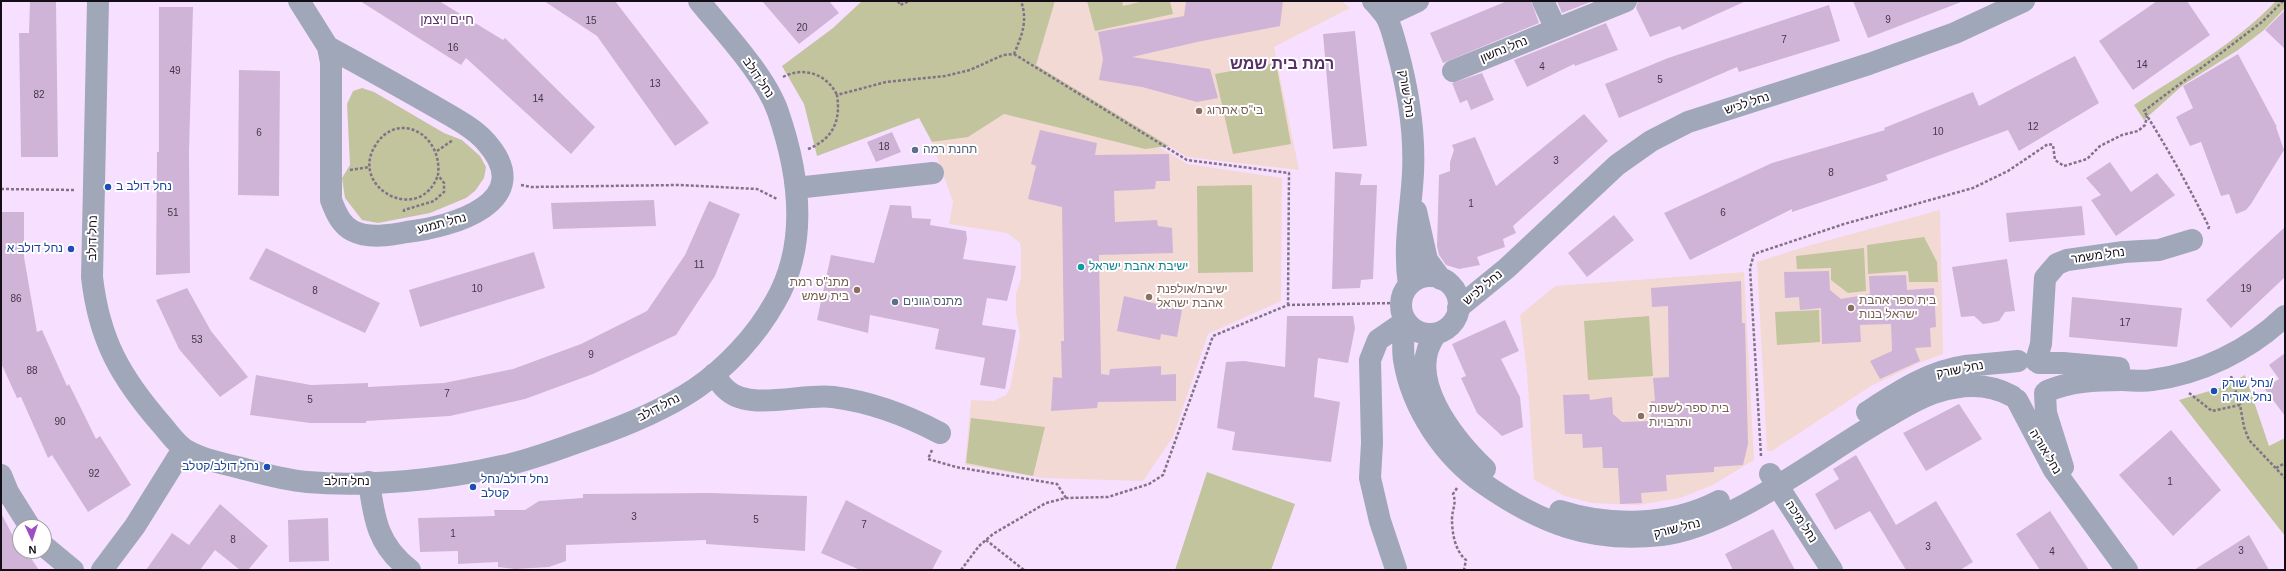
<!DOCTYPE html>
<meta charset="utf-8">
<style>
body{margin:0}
#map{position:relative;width:2286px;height:571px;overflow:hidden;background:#f7e0ff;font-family:Helvetica,sans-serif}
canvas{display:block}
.frame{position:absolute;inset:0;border:2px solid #140d17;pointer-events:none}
.north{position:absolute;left:12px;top:519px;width:40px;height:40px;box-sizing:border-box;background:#fff;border:1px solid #a19ea2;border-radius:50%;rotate:177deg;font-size:11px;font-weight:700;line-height:16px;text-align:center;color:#140d17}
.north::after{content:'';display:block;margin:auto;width:14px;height:18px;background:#9d4ebf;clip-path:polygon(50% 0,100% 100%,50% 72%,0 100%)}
</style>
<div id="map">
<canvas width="2286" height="571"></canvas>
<div class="frame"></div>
<div class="north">N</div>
</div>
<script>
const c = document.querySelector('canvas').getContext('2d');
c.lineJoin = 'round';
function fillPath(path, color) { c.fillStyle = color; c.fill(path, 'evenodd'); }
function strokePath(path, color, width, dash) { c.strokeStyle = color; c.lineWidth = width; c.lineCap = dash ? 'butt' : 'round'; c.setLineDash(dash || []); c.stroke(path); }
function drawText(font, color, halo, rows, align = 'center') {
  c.font = font + ' Helvetica,Heebo,sans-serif'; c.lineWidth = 4; c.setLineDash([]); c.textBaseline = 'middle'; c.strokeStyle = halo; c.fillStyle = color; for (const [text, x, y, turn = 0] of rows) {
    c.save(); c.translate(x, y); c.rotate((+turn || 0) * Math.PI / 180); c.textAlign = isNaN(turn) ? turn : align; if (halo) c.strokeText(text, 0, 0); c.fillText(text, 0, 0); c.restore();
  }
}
fillPath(new Path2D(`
 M1055,1h287l8,7 -76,39 25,123 -112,-13 -151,-92z
 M1004,114l139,34h18l26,16 95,14 -1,123 -73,33 -35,103 -30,44 -100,-3 -78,-13 6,-65 22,1 13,-6 4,-7 10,-52 -4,-23v-19l5,-16v-28l-1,-7 -13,-10 -58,-9 4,-22 -21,-60 37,-6z
 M1940,210l3,144 -24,9 -48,23 -99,65h-5l-10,-189 54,-17z
 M1744,272l10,188 -43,26 -31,12 -42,7 -46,-2 -27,-7 -31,-16 -7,-107 -7,-58 35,-29z`), '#f3d9d3');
fillPath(new Path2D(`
 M862,1h193l-19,64 133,81 -24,3 -141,-35 -36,23 -36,5 -13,-24 -102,38 -13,-52 -22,-38 51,-38z
 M1087,1h35l1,5 21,-5h26l3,13 -78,17z
 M2276,1h9v7l-21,22 -26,20 -55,35 -39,35 -10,-15c49,-32 102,-62 142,-104z
 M1276,63l15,81 -58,10 -18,-80z
 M362,88l12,4 70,41 18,7 18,16 6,11 -2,11 -9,13 -9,7 -36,15 -52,10 -16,-3 -17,-22 -3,-20 8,-13 -3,-61 6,-13z
 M1252,185l1,87 -55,1 -1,-87z
 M1924,237l13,25 1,20h-29l-1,-11 -40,3 -1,-29z
 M1864,248l2,43 -18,2 -17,-13v-12l-34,1 -1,-13z
 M1819,310l1,32 -43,3 -2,-33z
 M1649,316l4,60 -65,4 -4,-59z
 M2245,375l24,71 16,-8v98l-106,-136 44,-13z
 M971,418l74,9 -12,49 -67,-13z
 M1207,472l88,32 -24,66h-96z`), '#c1c49d');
fillPath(new Path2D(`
 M30,1h26l2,156h-37l-2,-124h10z
 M360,1h79l64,39 2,-2 90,89 -24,27 -105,-96 -5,7z
 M544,1h71l94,122 -34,23 -78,-110z
 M762,1h67l10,12 -40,31z
 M1186,1h97l-3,25 -83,16 -65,15 78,12 8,29 -21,4 -55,-15 -43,-7 4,-21 -5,-27 86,-16z
 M1507,1h24l8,22 -96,40 -13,-30z
 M1557,1h36l-31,12z
 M1638,1h108l-64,29 -2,-4 -30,11 -14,-29z
 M1853,1h108v1l-93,36z
 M2157,1h30l23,34 -77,55 -34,-49z
 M1829,5l11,36 -101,31 -2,-5 -118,51 -14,-34 63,-26z
 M159,7h34l-4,145 1,121 -34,2 1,-123h2z
 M2285,10v39l-20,-19z
 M1606,23l12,27 -43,16 -1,-2 -47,23 -13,-27z
 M1355,31l12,115 -34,3 -10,-115z
 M2238,54l39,73h-1l8,23 -33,54 -5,6 -10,4 -7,-20 -8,2 -20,-54 -11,4 -14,-29 17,-9 -10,-22z
 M2075,56l24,47 -80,48 -11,-21 -122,45 2,5 -96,32v-3l-102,51 -26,-47 108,-50 113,-33 -1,-2 89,-36 6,14z
 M239,70l41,1 -1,125 -41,-1z
 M1482,73l12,27 -23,10 -4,-10 -7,3 -8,-20z
 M1584,114l24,27 -95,85 3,7 -13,6 2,8 -28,10 3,8 -21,4 -13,-4 -7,-10 -2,-9 2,-71 11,-4v-9l4,-12 -2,-5 23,-8 21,49z
 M1040,130l57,13 -2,12 74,-1 1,27h-14l-1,8 -41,2 1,31 42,-2 1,6 14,2 1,25 -74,2 2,119 8,1 1,-6 51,-3v9l15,-1v27l-78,1 -1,6 -46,3 2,-34 9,1 -1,-37h3l-2,-134 -34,-8 8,-33 -5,-2z
 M892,132l9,20 -25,10 -9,-20z
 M2110,162l21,30 26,-19 18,22 -59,41 -25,-36 10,-5 -15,-17z
 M1335,172l27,2 -2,11h17l-4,94 -12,1 -1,8 -28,1z
 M654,200l2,26 -103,3 -2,-26z
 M709,201l31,13 -25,62 -39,59 -83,39 -68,25 -75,17 -84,5v2h-56l-60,-8 6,-40 55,10 57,-2v4l76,-4 69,-14 68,-25 66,-33 38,-56z
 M890,205l21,1 1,12 19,1 -1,6 36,6 1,8 -4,20 53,7 -9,35 -20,-3 -5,27 34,5 -11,59 -25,-4 5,-27 -50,-9 4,-20 -69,-14 -2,18 -51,-13 14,-65 43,8z
 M2082,206l3,29 -76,7 -3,-29z
 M1,212h23v45l13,75 5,-2 25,56 2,-2 27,55 4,-3 31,49 -43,27 -36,-57 -4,3 -27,-61 -4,1 -16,-35z
 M1614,215l20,25 -47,37 -19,-24z
 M2285,227v50l-54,51 -25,-28z
 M266,248l114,55 -15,30 -116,-54z
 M534,252l11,36 -125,39 -11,-37z
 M2007,259l8,52 -10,1 -6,9 -9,2 -7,1 -9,-8 -13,1 -9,-50z
 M1829,271l1,19 11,9 29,-5 -1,-18 37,-1 1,15 27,-2 2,39 -6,1 1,19 -16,1 5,13 -40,18 -10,-18 22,-10 -1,-27 -31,1 1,17 -39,2 -1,-36 -21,2 -1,-13 -14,1 -1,-26z
 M1741,281l1,42h3l3,121 -5,21 -29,2v5l-48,3 1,16 -26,2 1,10 -22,1 -2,-36h-15l-1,-21 -19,1 -1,-14h-17l-2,-39 26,-1 1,6 22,-3 1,17 9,8 29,-1v-20h4l-2,-23 16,-1 -1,-71 -16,1 -1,-19z
 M187,288l24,43 37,46 -28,20 -41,-48 -23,-49z
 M1124,296l58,14 -5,27 -16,-3 -1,6 -43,-9z
 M2072,297l110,11 -5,39 -108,-10z
 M1287,316h66l2,12 -7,35 -30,-5 -4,39 26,5 -9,60 -99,-12 3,-18 -18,-4 9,-66 18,-1 41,6z
 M1505,320l14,31 -18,8 19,38 3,30 -21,9 -25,-23 -16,-35 5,-2 -14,-32z
 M2285,353v63l-21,-28 15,-9 -10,-14z
 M1959,404l23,35 -56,32 -23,-38z
 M2171,430l50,60 -48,46 -54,-61z
 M1856,455l40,70 40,-24 37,61 -13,8h-54l-36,-59 -35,19 -20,-36 24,-15 -6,-10z
 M710,493l97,3 -2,55 -99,-7v-4l-140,5v16l-17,6 -34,2 -17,-2v-5l-40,2v-13l-38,1 -2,-34 77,-2 -1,-6h31l14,-9 44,-3v-4z
 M846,500l96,51 -10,19h-72l-39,-17z
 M220,504l48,42 -20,24h-8l-25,-20 -15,20h-54l26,-37 17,12z
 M2050,511l39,59h-49l-24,-36z
 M1,513l15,29 2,-2 2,3v8h6l13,19h-38z
 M328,518l1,43 -40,1 -1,-42z
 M1773,529l22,41h-62l-8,-16z
 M2249,535l20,35h-75z`), '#cfb4d8');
strokePath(new Path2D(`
 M898,1l2,4 9,-4
 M1014,54l173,106 102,13 -1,132
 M783,77c21,-11 44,-3 54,18
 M808,149c25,-10 33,-28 29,-54l49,-13 59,-6 25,-6 33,-15 11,-1c8,-19 14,-33 7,-53
 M437,151l16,-11
 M350,170l20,-3
 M521,185l10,2 149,-2 77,4 20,10
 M1,189l74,1
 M404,212v-2l30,-9 10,-9v-9l-6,-8c5,-41 -41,-66 -63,-29 -26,42 45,80 63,29
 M2208,229l1,-2c-20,-40 -41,-78 -65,-116l118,-89 21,-21
 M2231,376l9,29
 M2189,393l23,18 28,-6 4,22 5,13 36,38
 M932,450l-4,9 28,8 101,17 9,14
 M1761,456l-11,-188 4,-14 90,-30 129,-36 35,-17 40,-27 5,1 2,15 9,6 23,-7 13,-13 22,-11 16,-4 7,-6 2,-9
 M2276,468l9,-5
 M1457,488l-4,6c4,10 -1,15 -1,25 0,14 3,32 14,41l-2,10
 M986,540l38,30
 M961,570l18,-24 14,-12 53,-31 20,-5 42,-1 41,-13 14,-9 50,-139 75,-31 107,-2`), '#817286', 2.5, [3, 2]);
strokePath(new Path2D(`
 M98,1l-6,276c7,63 29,101 70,148 7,8 15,20 24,25 16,9 34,13 51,17 23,6 46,13 70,15 61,5 135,-2 195,-16 29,-6 57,-17 85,-27 38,-13 75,-28 108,-50 32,-22 61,-53 80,-87 34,-58 24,-129 3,-190 -13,-37 -54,-80 -79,-111
 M299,1l29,46 3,15v138c5,13 10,25 22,31 16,8 38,4 54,1 45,-5 132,-30 79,-90 -13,-15 -37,-27 -54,-37 -35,-20 -69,-39 -104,-58
 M1373,1c4,4 8,9 12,14 6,9 9,24 12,34 11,40 18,82 16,124 -2,39 -10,72 -4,112
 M1543,1l13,28
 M1386,16l32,-15
 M1453,71l173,-70
 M796,188l137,-15
 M1416,211l11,49 14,19
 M1401 305a29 29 0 1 1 58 0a29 29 0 1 1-58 0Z
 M1458,308l49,-40 110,-103 34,-24 37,-19 181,-58 86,-31 69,-32
 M1404,322c0,12 -2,26 0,38 8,49 40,96 80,124 56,39 107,59 177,51 72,-8 163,-83 228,-119 15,-9 31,-19 48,-24 25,-8 52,-9 75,4
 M1436,334c-33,43 18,105 49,135
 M2036,361l5,-17 4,-66 12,-14 10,-4 57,-8 35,-2 33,-10
 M2039,363h24l56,5
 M714,374c4,6 8,13 14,17 23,20 76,2 105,6 39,5 73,18 107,36
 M2047,391c25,-10 48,-11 75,-11 10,0 20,2 30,0 48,-6 98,-30 133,-64
 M2045,393l1,20 17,54
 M2017,400l37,70 73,100
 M1867,412c31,-20 62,-41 99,-46 17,-2 35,-3 52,-5
 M1770,474l62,96
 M1,475l7,17 22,35
 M369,482c5,37 9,64 41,88
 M1560,511c50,16 111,15 159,-10
 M44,546l29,24
 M1396,569l-16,-48 -10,-43 2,-35 -2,-83 8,-20 26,-18
 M102,570l33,-44 48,-77`), '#9fa7b8', 22);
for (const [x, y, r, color] of [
 [1199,111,4,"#8d6e63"],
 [915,150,4,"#5c6f8a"],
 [108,187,4,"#1a4fb4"],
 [71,249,4,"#1a4fb4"],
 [1081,267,4,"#0f9aa8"],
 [857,290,4,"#8d6e63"],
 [1149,297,4,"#8d6e63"],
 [895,302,4,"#5c6f8a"],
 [1851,308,4,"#8d6e63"],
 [2214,391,4,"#1a4fb4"],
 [1641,416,4,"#8d6e63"],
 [267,467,4,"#1a4fb4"],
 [473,487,4,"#1a4fb4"]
]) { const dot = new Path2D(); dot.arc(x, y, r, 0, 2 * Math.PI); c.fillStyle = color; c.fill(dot); strokePath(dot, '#fff', 1.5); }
drawText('10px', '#433747', null, [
 ["9",1888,20],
 ["15",591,21],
 ["20",802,28],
 ["7",1784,40],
 ["16",453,48],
 ["14",2142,65],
 ["4",1542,67],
 ["49",175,71],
 ["5",1660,80],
 ["13",655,84],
 ["82",39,95],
 ["14",538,99],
 ["12",2033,127],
 ["10",1938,132],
 ["6",259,133],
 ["18",884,147],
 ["3",1556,161],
 ["8",1831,173],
 ["1",1471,204],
 ["51",173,213],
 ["6",1723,213],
 ["11",699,265],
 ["10",477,289],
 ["19",2246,289],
 ["8",315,291],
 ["86",16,299],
 ["17",2125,323],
 ["53",197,340],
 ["9",591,355],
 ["88",32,371],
 ["7",447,394],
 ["5",310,400],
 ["90",60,422],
 ["92",94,474],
 ["1",2170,482],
 ["3",634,517],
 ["5",756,520],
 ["7",864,525],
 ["1",453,534],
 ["8",233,540],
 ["3",1928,547],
 ["3",2241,551],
 ["4",2052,552]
]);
drawText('12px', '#140d17', '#fff', [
 ["נחל נחשון",1504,50,-22],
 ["נחל דולב",758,78,56],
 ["נחל שורק",1406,94,81],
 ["נחל לכיש",1747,104,-18],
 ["נחל תמנע",442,224,-15],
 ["נחל דולב",93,238,-89],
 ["נחל משמר",2098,256,-8],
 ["נחל לכיש",1483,288,-40],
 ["נחל שורק",1960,370,-11],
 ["נחל דולב",659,408,-27],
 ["נחל אוריה",2045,452,59],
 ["נחל דולב",347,482],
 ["נחל מיכה",1801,522,57],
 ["נחל שורק",1677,529,-14]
]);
drawText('12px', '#785e54', '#fff', [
 ["בי\"ס אתרוג",1207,111],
 ["מתנ\"ס רמת",849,283,"right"],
 ["בית שמש",849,297,"right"],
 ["ישיבת/אולפנת",1157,290],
 ["אהבת ישראל",1157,304],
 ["בית ספר אהבת",1859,301],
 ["ישראל בנות",1859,315],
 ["בית ספר לשפות",1649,409],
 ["ותרבויות",1649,423]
], 'left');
drawText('12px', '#4e5e75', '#fff', [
 ["תחנת רמה",923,150],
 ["מתנס גוונים",903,302]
], 'left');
drawText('12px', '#164399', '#fff', [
 ["נחל דולב ב",116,187],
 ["נחל דולב א",63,249,"right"],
 ["נחל שורק/",2222,384],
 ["נחל אוריה",2222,398],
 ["נחל דולב/קטלב",259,467,"right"],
 ["נחל דולב/נחל",481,480],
 ["קטלב",481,494]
], 'left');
drawText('12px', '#0d838f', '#fff', [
 ["ישיבת אהבת ישראל",1089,267]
], 'left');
drawText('13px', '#563067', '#fff', [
 ["חיים ויצמן",447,20]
]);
drawText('bold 16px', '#563067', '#fff', [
 ["רמת בית שמש",1282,65]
]);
</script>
